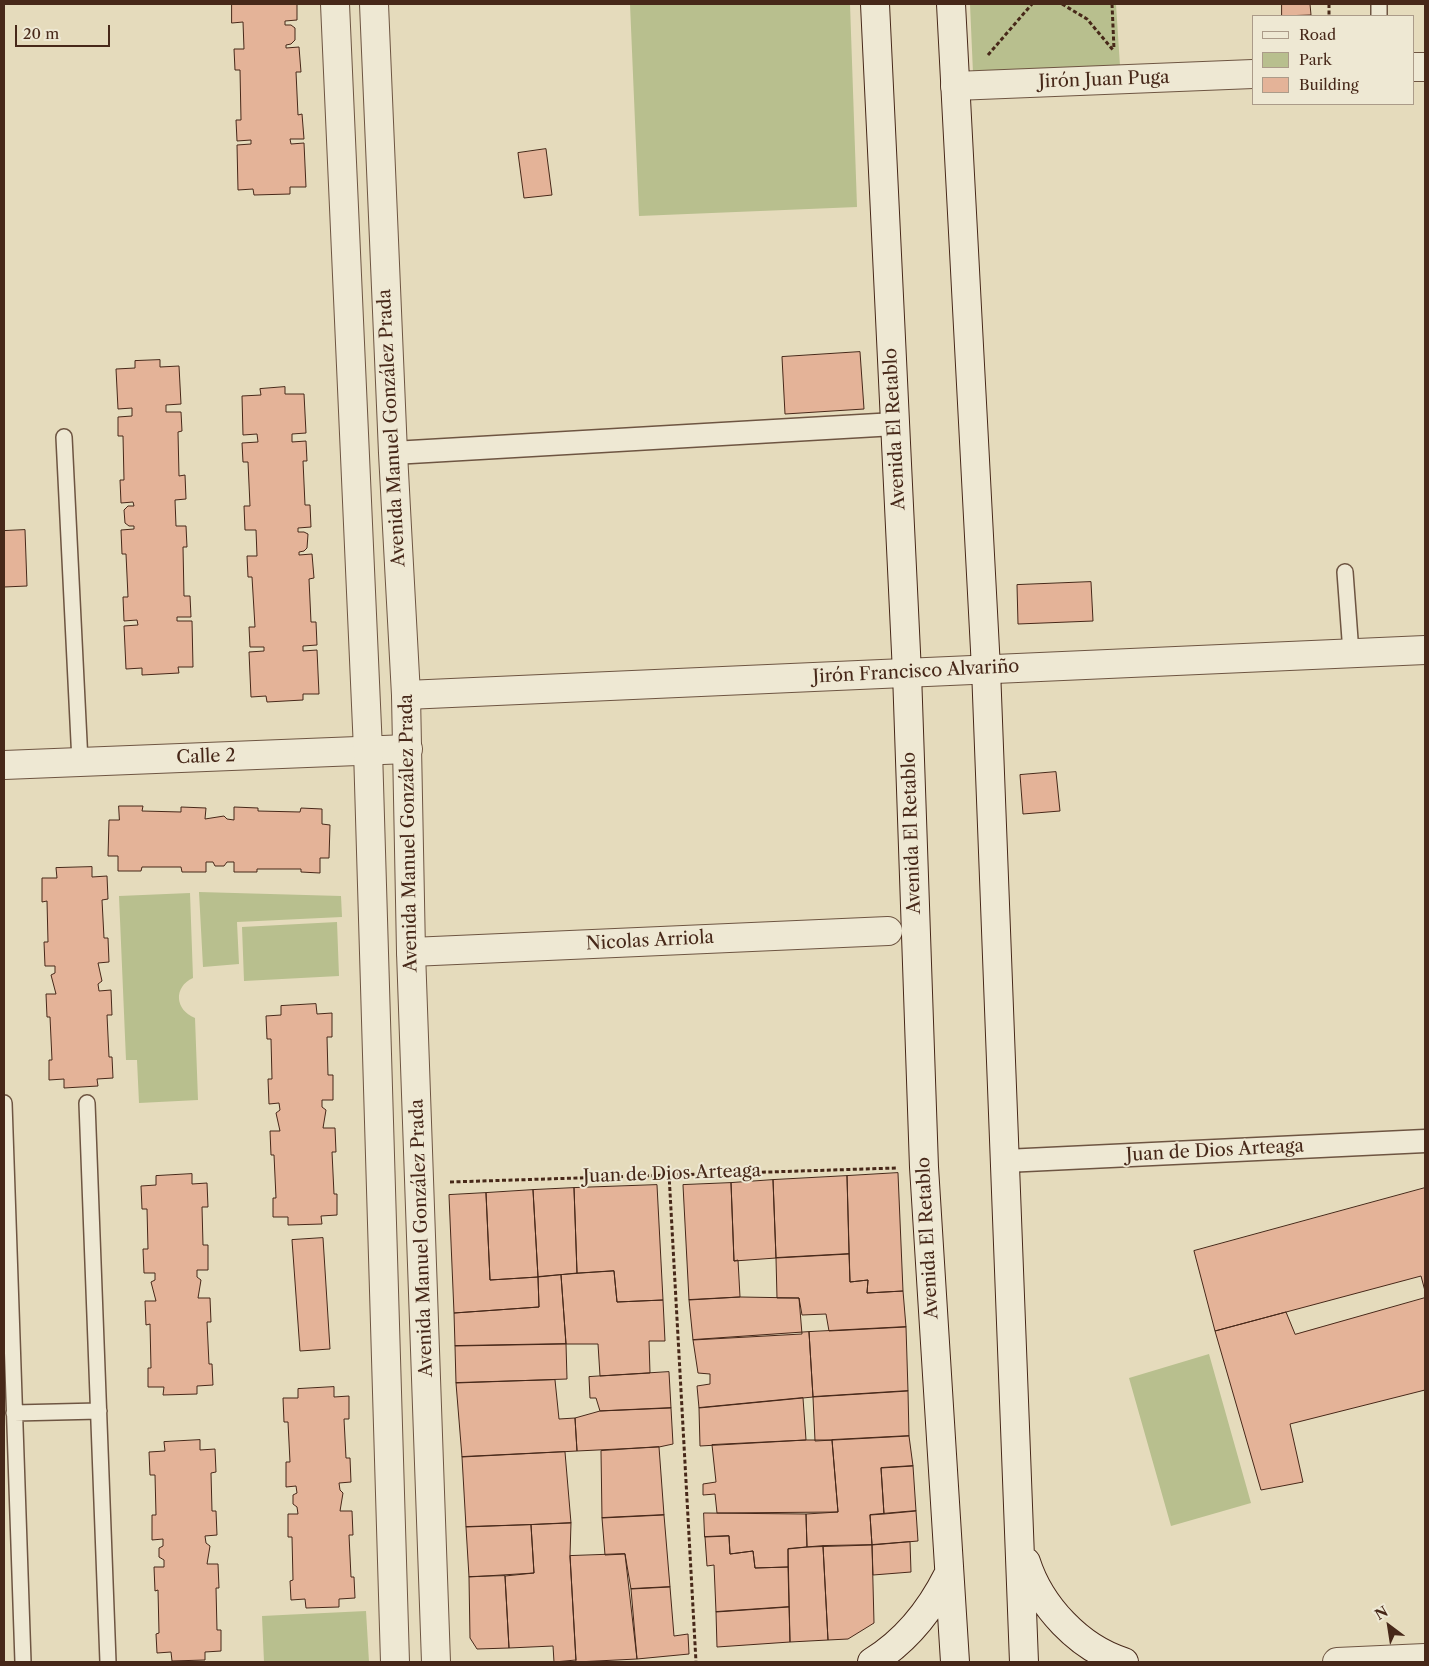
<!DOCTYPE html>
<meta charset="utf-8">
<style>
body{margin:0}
#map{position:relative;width:1429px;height:1666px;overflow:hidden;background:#e5dbbc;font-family:"Libre Caslon Text",serif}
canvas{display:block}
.frame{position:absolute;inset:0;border:5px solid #472819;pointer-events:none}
.legend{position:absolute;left:1252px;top:15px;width:162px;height:90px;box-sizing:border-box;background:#eee8d3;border:1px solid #ab9b89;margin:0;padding:6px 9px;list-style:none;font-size:15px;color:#472819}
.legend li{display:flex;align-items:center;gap:10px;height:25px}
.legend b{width:25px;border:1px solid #ab9b89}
.north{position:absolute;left:1364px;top:1601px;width:50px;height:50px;-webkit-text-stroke:4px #eee8d3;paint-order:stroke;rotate:329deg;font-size:14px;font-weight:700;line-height:20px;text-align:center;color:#472819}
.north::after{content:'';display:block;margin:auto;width:18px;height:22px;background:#472819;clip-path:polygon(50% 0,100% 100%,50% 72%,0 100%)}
.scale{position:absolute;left:15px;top:25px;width:95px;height:22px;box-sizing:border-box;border:2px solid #472819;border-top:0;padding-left:6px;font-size:15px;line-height:18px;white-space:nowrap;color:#472819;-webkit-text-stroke:4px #eee8d3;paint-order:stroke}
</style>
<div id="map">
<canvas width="1429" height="1666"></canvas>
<div class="frame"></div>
<ul class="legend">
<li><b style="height:6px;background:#eee8d3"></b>Road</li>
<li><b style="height:14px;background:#b8bf8e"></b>Park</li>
<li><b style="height:14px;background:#e4b398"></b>Building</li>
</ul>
<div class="north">N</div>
<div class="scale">20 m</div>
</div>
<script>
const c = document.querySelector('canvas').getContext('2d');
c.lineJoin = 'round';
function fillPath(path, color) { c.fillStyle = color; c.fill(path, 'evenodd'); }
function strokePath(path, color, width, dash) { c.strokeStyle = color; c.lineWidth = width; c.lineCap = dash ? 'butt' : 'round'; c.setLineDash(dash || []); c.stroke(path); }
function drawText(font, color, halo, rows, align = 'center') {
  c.font = font + ' "Libre Caslon Text",serif'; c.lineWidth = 4; c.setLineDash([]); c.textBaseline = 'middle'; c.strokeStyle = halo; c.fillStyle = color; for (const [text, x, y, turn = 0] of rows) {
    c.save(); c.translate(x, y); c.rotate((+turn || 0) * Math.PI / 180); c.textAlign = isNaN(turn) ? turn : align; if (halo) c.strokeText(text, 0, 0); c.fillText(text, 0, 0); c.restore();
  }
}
fillPath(new Path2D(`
 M630,4h220l7,203 -218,9z
 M970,4h146l4,62 -147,7z
 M199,892l142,4 1,21 -105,5 2,42 -36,3z
 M190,893l3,85c-20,9 -18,32 2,40l3,82 -59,3 -2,-43h-11l-7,-164z
 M337,922l2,54 -95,5 -2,-54z
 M1209,1354l42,149 -80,23 -42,-148z
 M366,1611l3,51h-105l-2,-46z`), '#b8bf8e');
const building = new Path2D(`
 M232,4h65v16l-12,1v4h6l4,3v12l-4,4 -5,1v3l13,-1 2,25h-5l2,43 4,-1 2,25h-14l1,5 13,-1 2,44h-16v7l-36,1 -1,-6 -15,1 -1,-45 14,-1v-4l-14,1 -1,-21h5l-1,-50h-5l-1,-21h10l-1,-27 -11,1z
 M1282,4h28l1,11 -29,1z
 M546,149l6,46 -28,3 -6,-45z
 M860,352l4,57 -79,5 -3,-57z
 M160,360v7l19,-1 2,38 -15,1v7h15l1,19 -4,1 1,44 6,-1 1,24 -11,1 1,26h10l1,21h-4l1,49h6l1,21h-14v4h15l1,46h-15l1,6 -37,2v-7l-16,1 -2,-43 14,-1 -1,-5 -13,1 -1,-24h5l-2,-43h-4l-1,-24 13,-1v-3h-5l-4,-3 -1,-13 4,-4h6l-1,-4 -12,1 -1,-23h4l-1,-44h-5v-19l14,-1v-8l-14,1 -2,-40 19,-1v-7z
 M285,387v7h19l2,39 -14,1v8l14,-1 1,20h-4l2,44h5l1,22 -13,1v4h6l4,2 -1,14 -3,3 -5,1v3l13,-1 2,24 -5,1 2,43h5l1,23 -14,1v5l14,-1 2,44h-16v6l-36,2 -1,-6 -15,1 -2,-45 15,-1v-4h-14l-1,-20h6l-3,-50h-4l-1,-21h10l-1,-26h-11l-1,-24h6l-2,-44h-5l-1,-19 16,-1 -1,-8 -14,1 -1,-39 19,-1 -1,-6z
 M25,530l2,56 -23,1v-56z
 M1091,582l2,39 -75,3 -1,-39z
 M1056,772l4,39 -37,3 -3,-39z
 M119,806h24l-1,5 39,1v-5l25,1 -1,11 19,-3 3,3 7,1v-13l24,1v3l42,1 1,-4 21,1v15l8,1 -1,33h-9v15l-19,-1v-3h-44v3h-23v-10h-7l-3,4h-9l-2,-4h-7v10h-24l-1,-5h-39l-1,4h-23v-15h-10l1,-36h10z
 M92,867v10l15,-1 1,23 -6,1 2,38h4l1,24 -11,1 4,18 -4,3 1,7 12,-1 1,25h-5l2,42h3l1,21 -16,1 1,7 -34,2v-9l-15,1v-20h3l-2,-43h-3l-1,-23h10l-5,-19 4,-2v-7h-10l-1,-24h4l-1,-41 -5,1v-24h15l-1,-10z
 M316,1004l1,10 15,-1v24h-5l1,38h5v25h-11v7l4,3 -3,18h12l1,24h-4l2,42h3v21l-16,1 1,8 -34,1v-8h-15v-19h3l-2,-43h-3l-1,-24h10l-4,-18 4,-3 -1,-7 -10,1 -1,-25h4l-1,-40h-4l-1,-23 15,-1v-9z
 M898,1173l5,118 -36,2 1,-13 -18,2 -3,-106z
 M192,1174v10l15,-1 1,24h-6l1,38h5v25h-11v7l4,3 -3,18h12l1,24h-4l2,42h3l1,21 -16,1v8l-34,1 1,-8h-16v-19h3l-1,-44 -4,1 -1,-24h11l-5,-19 4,-2v-7h-11l-1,-24h5l-1,-40h-5l-1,-23 15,-1v-9z
 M847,1176l2,78 -73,4 -3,-78z
 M773,1180l3,78 -42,3 -3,-78z
 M731,1183l3,78 4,-1 2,37 -51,3 -6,-115z
 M657,1185l6,115 -46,2 -3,-31 -37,2 -3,-85z
 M574,1188l3,85 -39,4 -5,-87z
 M1425,1188v103l-4,-15 -206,55 -21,-80z
 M533,1190l5,87 -48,3 -4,-87z
 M486,1193l4,87 48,-3 1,30 -85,6 -5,-118z
 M323,1238l7,111 -30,2 -8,-111z
 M849,1254l1,28 18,-2 -1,13 36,-2 3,36 -77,4 -3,-17 -24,1 -3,-17h-22l-1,-40z
 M614,1271l3,31 46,-2 2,41h-16l1,32 -50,3 -2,-32h-32l-5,-69z
 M561,1275l5,69 -111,2 -1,-33 85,-6 -1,-30z
 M740,1297l59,1 3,36 -109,6 -4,-40z
 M1425,1298v92l-135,34 13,58 -42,8 -46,-159 71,-19 9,22z
 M906,1327l2,64 -95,6 -4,-65z
 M809,1332l4,65 -114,11 -2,-22 13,-2v-10l-12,-1 -5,-33z
 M566,1344l1,35 -111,4 -1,-37z
 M669,1372l2,36 -71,3 -4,-13h-6l-1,-21z
 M555,1380l4,39 16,-1 2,33 -115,6 -6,-74z
 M334,1387v10l15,-1v23h-5l2,39h4l1,24 -12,1 1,7 3,3 -3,18h12l1,24h-4l2,42h3l1,21 -16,1v8l-33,1 -1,-9 -14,1 -1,-19 3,-1 -1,-43h-4v-23h10l-1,-7 -4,-3v-9l4,-2 -1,-7 -10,1v-25h4l-2,-40h-4l-1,-24h15v-9z
 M908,1391l1,45 -94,5 -2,-44z
 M803,1398l3,42 -106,6 -1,-38z
 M671,1408l2,36 -14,3 -82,4 -2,-33 25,-7z
 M909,1436l4,30 -32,2 3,46 -14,1 2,30 -65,2 -1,-33 32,-2 -6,-72z
 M200,1440v10l15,-1 1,23 -5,1 1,38h4l1,24 -12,1 1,7 4,3 -3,18h11l1,24h-3l1,42h4v21l-16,1v8l-33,1 -1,-9 -14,1 -1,-19 3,-1 -1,-43 -3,1 -1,-24h10v-7l-5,-3v-9l4,-2v-7l-11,1v-25h4l-1,-40h-5l-1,-23 16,-1 -1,-9z
 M806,1440h26l6,72 -121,1 -2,-19 -12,1v-11l13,-2 -4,-37z
 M659,1447l5,68 -62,3 -1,-67z
 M565,1452l6,71 -105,4 -4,-70z
 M913,1466l3,45 -32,3 -3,-46z
 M916,1511l2,30 -46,4 -2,-30z
 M704,1513l102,1 1,33 -19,2v18l-33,1 -2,-17 -23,3 -1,-18 -24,1z
 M664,1515l6,72 -39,2 -6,-35 -20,1 -3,-37z
 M571,1523l-1,33 6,104 -22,2 -1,-16 -44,2 -4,-72 29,-3 -3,-48z
 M531,1525l3,48 -65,4 -3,-50z
 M729,1536l1,18 23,-3 2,17 33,-1 1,40 -73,5 -2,-47 -7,1 -2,-29z
 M910,1542l1,30 -38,3 -1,-30z
 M872,1545l2,78 -26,16 -20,1 -5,-94z
 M823,1546l5,94 -38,2 -2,-93z
 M625,1554l12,105 -61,3 -6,-106z
 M505,1576l4,72 -32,1 -7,-11 -1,-61z
 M670,1587l4,49 14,-2 1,20 -52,5 -6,-70z
 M789,1607l1,35 -73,5 -1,-35z`);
fillPath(building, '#e4b398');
strokePath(building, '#472819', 1);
const service = new Path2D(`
 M1379,4v12
 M64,437l16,325
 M1345,572l6,81
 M4,1103l19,559
 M87,1103l21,559
 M14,1413l85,-2`);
const pedestrian = new Path2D(`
 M393,453l502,-29
 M1005,1161l420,-20`);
const minor = new Path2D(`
 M1413,67h12
 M955,86l298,-12
 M406,695l1019,-45
 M4,765l404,-16
 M411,952l477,-21`);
const tertiary = new Path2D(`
 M335,4l33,746 27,912
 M374,4l19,449 13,242 5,257 25,710
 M1337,1662l88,-4`);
const secondary = new Path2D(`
 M875,4l32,669 17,494 31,495
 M951,4l35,665 38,993
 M1026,1562c14,44 53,86 98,100
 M872,1662c34,-21 58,-51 76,-87`);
strokePath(service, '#6e5542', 18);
strokePath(pedestrian, '#6e5542', 25);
strokePath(minor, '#6e5542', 30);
strokePath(tertiary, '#6e5542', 30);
strokePath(secondary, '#472819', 30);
strokePath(new Path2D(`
 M1062,4l25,15 26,31
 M1112,4l2,45
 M1329,4v12
 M988,55l44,-51
 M669,1174l27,488
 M450,1182l446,-14`), '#472819', 3, [4, 2.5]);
strokePath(service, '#eee8d3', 15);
strokePath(pedestrian, '#eee8d3', 22);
strokePath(minor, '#eee8d3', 28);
strokePath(tertiary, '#eee8d3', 28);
strokePath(secondary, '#eee8d3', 28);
drawText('18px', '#472819', '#eee8d3', [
 ["Jirón Juan Puga",1104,80,-2],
 ["Avenida Manuel González Prada",392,428,-93],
 ["Avenida El Retablo",895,429,-93],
 ["Jirón Francisco Alvariño",916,672,-3],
 ["Calle 2",206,757,-2],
 ["Avenida Manuel González Prada",409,833,-91],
 ["Avenida El Retablo",912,833,-92],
 ["Nicolas Arriola",650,941,-3],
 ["Juan de Dios Arteaga",1215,1151,-3],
 ["Juan de Dios Arteaga",672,1174,-2],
 ["Avenida Manuel González Prada",422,1238,-92],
 ["Avenida El Retablo",928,1238,-93]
]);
</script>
